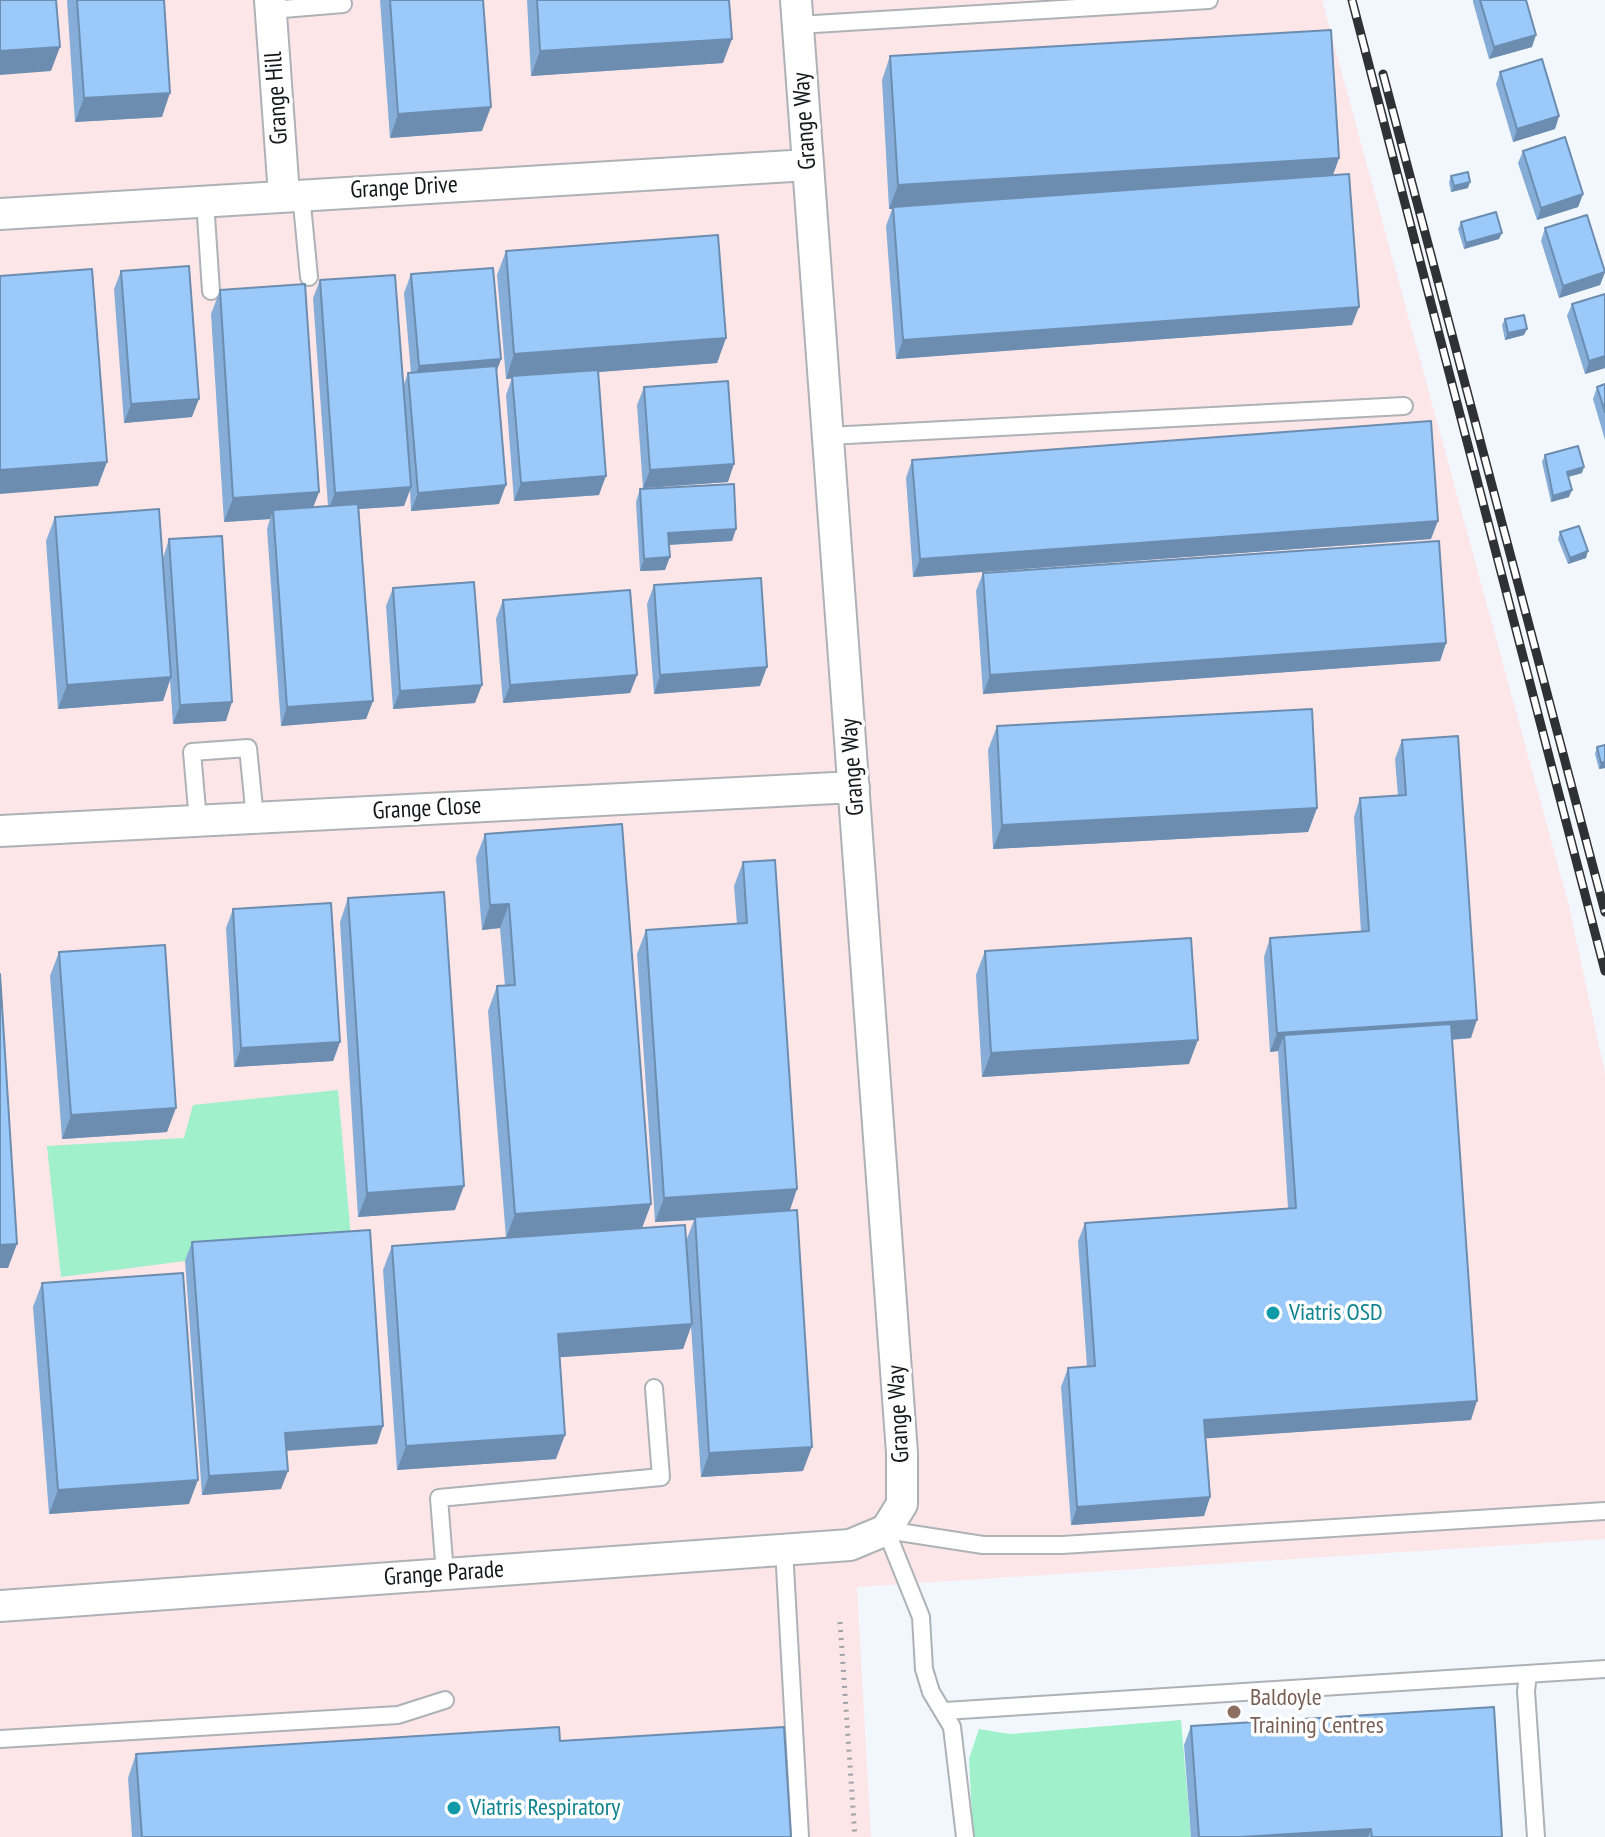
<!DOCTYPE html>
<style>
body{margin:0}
canvas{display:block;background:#f2f7fd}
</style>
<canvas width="1605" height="1837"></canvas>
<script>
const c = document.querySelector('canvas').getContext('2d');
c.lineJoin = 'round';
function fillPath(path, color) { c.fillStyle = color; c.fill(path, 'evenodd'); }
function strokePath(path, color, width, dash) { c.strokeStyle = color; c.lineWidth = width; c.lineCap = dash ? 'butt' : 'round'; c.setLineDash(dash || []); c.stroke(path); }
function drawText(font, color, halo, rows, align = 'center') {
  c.font = font + ' "PT Sans Narrow",sans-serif'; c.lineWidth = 7; c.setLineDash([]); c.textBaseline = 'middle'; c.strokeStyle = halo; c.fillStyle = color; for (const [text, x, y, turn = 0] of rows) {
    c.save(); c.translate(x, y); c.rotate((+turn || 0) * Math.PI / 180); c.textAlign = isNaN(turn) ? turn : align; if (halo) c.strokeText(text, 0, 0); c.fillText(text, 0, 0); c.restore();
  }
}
fillPath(new Path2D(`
 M0,0h1322l247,906 36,168v465l-748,48 14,250h-871z`), '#fce6e8');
fillPath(new Path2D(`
 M338,1090l14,159 -167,12 -124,16 -14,-131 137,-8 9,-33z
 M1181,1720l10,117h-218l-4,-78 10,-30 31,5z`), '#9ff0cb');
const lane = new Path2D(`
 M271,10l72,-6 -1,-4
 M798,25l411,-25
 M301,194l8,83
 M205,201l6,90
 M828,436l576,-30
 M198,821l-6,-69 56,-4 7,70
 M886,1530l97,15h79l543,-34
 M886,1530l35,87 3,52 7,23 21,35 13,110
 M784,1549l16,288
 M445,1574l-6,-76 222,-21 -7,-89
 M1528,1674l-2,17 10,146
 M945,1711l660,-42
 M0,1739l398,-24 47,-15`);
const street = new Path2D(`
 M270,0l14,195
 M0,214l808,-49
 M0,831l854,-44
 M0,1606l850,-61 36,-15 16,-26v-51l-106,-1453`);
strokePath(lane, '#adb2b7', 20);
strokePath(street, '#adb2b7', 34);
strokePath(new Path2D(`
 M840,1622l15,215`), '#9fa2a7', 5, [2, 6]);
strokePath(lane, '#fff', 16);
strokePath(street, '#fff', 30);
const rail = new Path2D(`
 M1352,0l253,971
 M1383,74l222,838`);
strokePath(rail, '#303134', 9);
strokePath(rail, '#fff', 6, [18]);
fillPath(new Path2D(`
 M67,0h97l-2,117 -87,5z
 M380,0h103l-1,131 -92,7z
 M527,0h202l-6,63 -192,13z
 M1473,0h53l6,47 -43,12 -16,-57z
 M890,56l449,102 -6,17 19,150 -456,34 -10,-133 6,-17h-3l-7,-129z
 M1500,72l59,44 -4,13 -42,13 -17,-58z
 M1523,151l60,43 -5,13 -41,13 -19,-57z
 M1451,176l17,12 -17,4 -2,-10z
 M1461,222l38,17 -35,10 -6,-20z
 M1545,228l60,44 -5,13 -41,13 -18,-57z
 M506,251l220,87 -9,25 -119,9 1,123 -85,6 -8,-106 6,-17 -6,1 -9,-104z
 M121,271l71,146 -68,6 -10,-134z
 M411,274l90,85 -4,11 2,134 -88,7 -1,-21 -6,16 -45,3 14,192 -7,18 -85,7 -14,-197 3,-10 -46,3 -13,-208 9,-24 99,202 -6,15 15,-1 -15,-208 7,-18 83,107 5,-14h3l-7,-80z
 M1572,304l33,64 -20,6 -18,-58z
 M1505,319l19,16 -19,5 -3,-15z
 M1605,384v56l-12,-41 4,-12z
 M644,387l84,95 -85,6 -6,-83z
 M1545,455l37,18 -14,4 1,20 -18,5 -9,-40z
 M912,460l519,79 -518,38 -7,-99z
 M640,489l96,40 -4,12 -63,4 -4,25 -25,1 -4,-69z
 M55,517l108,41 6,-19 57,182 -53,3 -3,-44 -7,21 -105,8 -12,-168z
 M1560,532l26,26 -18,6 -10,-25z
 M983,573l463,70 -6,18 -457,33 -7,-103z
 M654,585l106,101 -106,8 -7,-90z
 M393,588l82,115 -82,6 -7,-103z
 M503,600l134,75 -7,18 -127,10 -7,-84z
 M997,726l320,82 -9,24 -315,17 -5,-99z
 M1402,740l69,298 -19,2 19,380 -265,18 4,59 -6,19 -133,9 -10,-138 7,-19 19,-1 -9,-126 7,-18 203,-15 -10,-157 -8,1 -6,-95 6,-19 91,-6 -7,-115 6,-19 38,-2 -3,-37z
 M1597,747l8,21 -6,1 -4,-15z
 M485,834l166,370 -9,24 44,13 8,-21 -39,2 -18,-268 9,-24 91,-6 -3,-38 9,-24 47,349 13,260 -102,6 -10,-151 -8,23 -124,8 -3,102 -159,11 -14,-200 9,-24 114,-8 -18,-227 9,-25h8l-5,-58 -18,2 -6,-72z
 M348,898l107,312 -97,7 -18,-295z
 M233,909l107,133 -7,19 -99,6 -8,-139z
 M985,951l204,113 -207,13 -6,-102z
 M59,952l108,180 -105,7 -12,-163z
 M192,1242l185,202 -91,7 -5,38 -79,6 -17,-234z
 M42,1283l147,221 -140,10 -16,-207z
 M1191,1726l311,111h-311l-7,-92z
 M560,1741l231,96h-659l-4,-59 8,-24z`), '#85add7');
fillPath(new Path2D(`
 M1536,35l-4,12 -43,12 5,-12z
 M732,39l-9,24 -192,13 9,-25z
 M60,47l-9,24 -51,4v-24z
 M170,93l-8,24 -87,5 9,-24z
 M491,107l-9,24 -92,7 8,-24z
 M1559,116l-4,13 -42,13 4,-13z
 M1339,158l-9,25 -441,26 9,-24z
 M1470,182l-2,6 -17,4 3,-6z
 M1583,194l-5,13 -41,13 4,-12z
 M1502,233l-3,6 -35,10 2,-6z
 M1605,272l-5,13 -41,13 4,-12z
 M1359,307l-7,18 -456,34 7,-19z
 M1527,329l-3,6 -19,5 3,-7z
 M726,338l-9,25 -211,16 8,-25z
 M1605,356v12l-20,6 4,-13z
 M501,359l-7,19 -82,7 7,-19z
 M199,399l-7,18 -68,6 7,-19z
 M107,462l-9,24 -98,8v-24z
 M734,464l-6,18 -85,6 7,-18z
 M1584,467l-2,6 -18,5 3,-6z
 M606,476l-7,19 -85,6 7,-18z
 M506,485l-7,19 -88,7 7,-18z
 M411,487l-7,19 -76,5 7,-18z
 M1572,490l-3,7 -18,5 2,-6z
 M319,492l-9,24 -37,-6 -3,9 -46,3 9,-24z
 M1438,521l-7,18 -518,38 7,-18z
 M736,529l-4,12 -68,4 4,-12z
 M1588,551l-2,7 -18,6 2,-6z
 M670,557l-5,13 -25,1 4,-12z
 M1446,643l-6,18 -457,33 7,-19z
 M767,667l-7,19 -106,8 6,-19z
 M637,675l-7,18 -127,10 7,-18z
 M171,677l-8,24 -105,8 9,-24z
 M482,685l-7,18 -82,6 7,-18z
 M373,701l-7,18 -85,7 6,-19z
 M232,702l-6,19 -53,3 7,-19z
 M1605,762v6l-6,1 2,-6z
 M1317,808l-9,24 -315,17 9,-24z
 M509,904l-9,24 -18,2 8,-25z
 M1477,1020l-6,18 -186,13 -1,-16 -6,16 -8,1 7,-19z
 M1198,1040l-9,24 -207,13 9,-24z
 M340,1042l-7,19 -99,6 7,-19z
 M176,1108l-9,24 -105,7 9,-24z
 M464,1186l-9,24 -97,7 9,-24z
 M797,1189l-8,24 -94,4 -1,3 -39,2 9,-24z
 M651,1204l-9,24 -136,10 9,-24z
 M17,1244l-9,24h-8v-23z
 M692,1324l-9,25 -134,9 9,-24z
 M1477,1401l-6,19 -273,19 6,-19z
 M383,1426l-6,18 -99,7 7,-18z
 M565,1435l-9,24 -159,11 9,-24z
 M812,1447l-9,24 -102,6 8,-24z
 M288,1471l-7,18 -79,6 7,-19z
 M198,1480l-9,24 -140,10 9,-24z
 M1210,1497l-6,19 -133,9 6,-18z
 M1371,1829l-3,8h-127z`), '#6c8daf');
const building = new Path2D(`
 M0,0h56l4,47 -60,4z
 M77,0h87l6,93 -86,5z
 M390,0h93l8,107 -93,7z
 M537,0h192l3,39 -192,12z
 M1480,0h46l10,35 -42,12z
 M1331,30l8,128 -441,27 -8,-129z
 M1542,59l17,57 -42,13 -17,-57z
 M1565,137l18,57 -42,14 -18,-57z
 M1468,172l2,10 -16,4 -3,-10z
 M1349,174l10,133 -456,33 -10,-133z
 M1496,212l6,21 -36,10 -5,-21z
 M1587,215l18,57 -42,14 -18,-58z
 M718,235l8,103 -212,16 -8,-103z
 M189,266l10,133 -68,5 -10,-133z
 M493,268l8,91 -82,7 -8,-92z
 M92,269l15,193 -107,8v-194z
 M395,275l16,212 -76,6 -15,-213z
 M305,284l14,208 -86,6 -13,-208z
 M1605,294v62l-16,5 -17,-57z
 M1524,315l3,14 -19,4 -3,-14z
 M496,366l10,119 -88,8 -10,-120z
 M598,370l8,106 -85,7 -9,-107z
 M728,381l6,83 -84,6 -6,-83z
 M1605,384v28l-8,-25z
 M1431,421l7,100 -518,38 -8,-99z
 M1578,446l6,21 -17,5 5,18 -19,6 -8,-41z
 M734,484l2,45 -68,4 2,24 -26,2 -4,-70z
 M358,504l15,197 -86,6 -14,-197z
 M159,509l12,168 -104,8 -12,-168z
 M1579,526l9,25 -18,7 -10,-26z
 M222,536l10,166 -52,3 -11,-166z
 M1439,541l7,102 -456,32 -7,-102z
 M761,578l6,89 -107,8 -6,-90z
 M474,582l8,103 -82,6 -7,-103z
 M630,590l7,85 -127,10 -7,-85z
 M1312,709l5,99 -315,17 -5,-99z
 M1458,736l19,284 -200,13 -7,-95 99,-7 -9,-133 46,-3 -4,-55z
 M1605,745v17l-4,1 -4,-16z
 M622,824l29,380 -136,10 -18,-228 18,-1 -6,-81 -19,1 -5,-71z
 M775,860l22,329 -133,9 -18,-268 101,-7 -4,-61z
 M444,892l20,294 -97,7 -19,-295z
 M331,903l9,139 -99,6 -8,-139z
 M1191,938l7,102 -207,13 -6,-102z
 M165,945l11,163 -105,7 -12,-163z
 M0,974l17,270 -17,1z
 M1451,1024l26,377 -273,19 6,77 -133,10 -9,-139 27,-2 -10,-143 211,-15 -12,-173z
 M797,1210l15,237 -103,6 -14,-236z
 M685,1225l7,99 -134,10 7,101 -159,11 -14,-200z
 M370,1230l13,196 -98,7 3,38 -79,5 -17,-234z
 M183,1273l15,207 -140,10 -16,-207z
 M1494,1707l8,130h-130l-1,-8 -130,8h-42l-8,-111z
 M559,1727l1,14 224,-14 7,110h-649l-6,-83z`);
fillPath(building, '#9bc9fa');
strokePath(building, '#6c8daf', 2);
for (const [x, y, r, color] of [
 [1273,1313,8,"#0f9aa8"],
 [1234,1712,8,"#8d6e63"],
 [454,1808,8,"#0f9aa8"]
]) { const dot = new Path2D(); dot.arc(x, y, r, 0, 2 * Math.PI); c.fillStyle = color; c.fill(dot); strokePath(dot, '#fff', 3); }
drawText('24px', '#161719', '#fff', [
 ["Grange Hill",277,98,-94],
 ["Grange Way",805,121,-94],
 ["Grange Drive",404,188,-3],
 ["Grange Way",853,767,-94],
 ["Grange Close",427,809,-3],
 ["Grange Way",899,1414,-93],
 ["Grange Parade",444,1574,-4]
]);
drawText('24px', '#0d838f', '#fff', [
 ["Viatris OSD",1289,1313],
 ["Viatris Respiratory",470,1808]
], 'left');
drawText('24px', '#785e54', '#fff', [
 ["Baldoyle",1250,1698],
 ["Training Centres",1250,1726]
], 'left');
</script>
